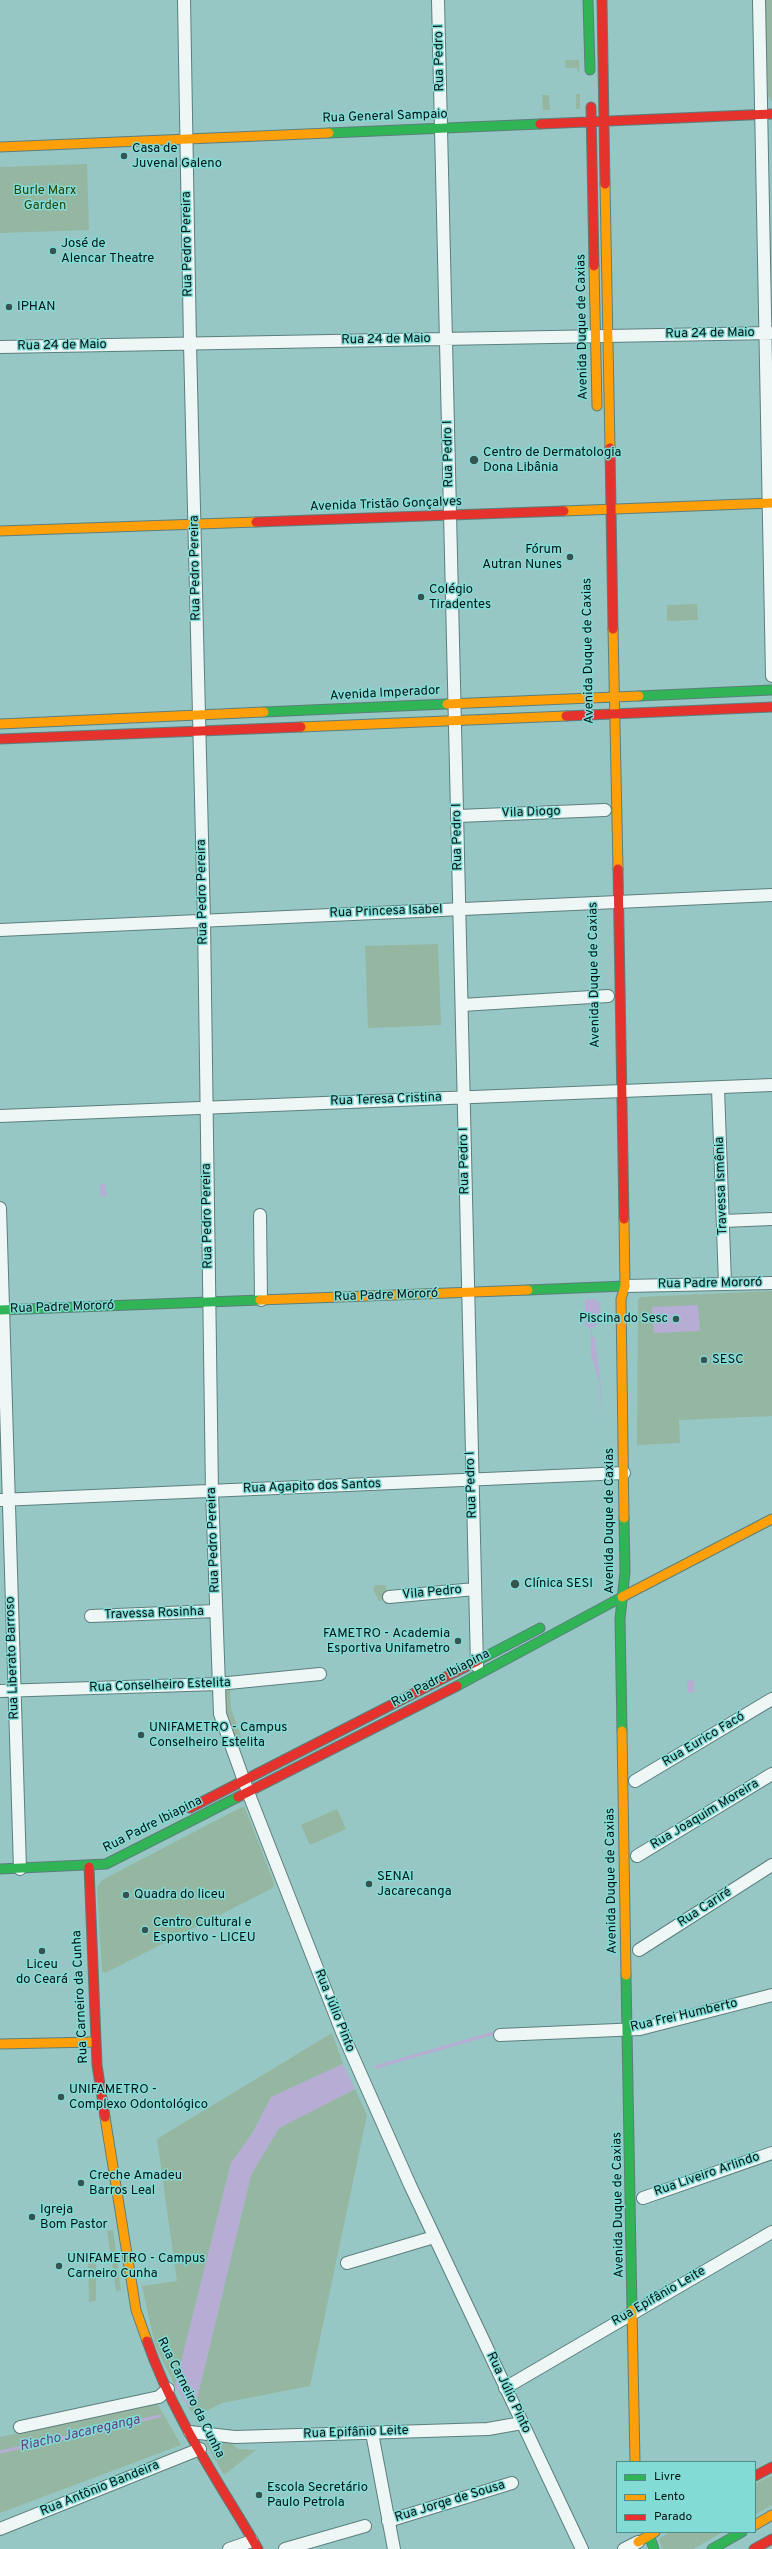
<!DOCTYPE html>
<meta charset="utf-8">
<style>
body{margin:0}
#map{position:relative;width:772px;height:2549px;overflow:hidden;background:#97c7c4;font-family:Overpass,sans-serif}
canvas{display:block}
.legend{position:absolute;left:616px;top:2461px;width:140px;height:72px;box-sizing:border-box;background:#83dbd6;border:1px solid #4f8b88;margin:0;padding:5px 7px;list-style:none;font-size:12px;color:#001413}
.legend li{display:flex;align-items:center;gap:8px;height:20px}
.legend b{width:20px;border:1px solid #4f8b88}
</style>
<div id="map">
<canvas width="772" height="2549"></canvas>
<ul class="legend">
<li><b style="height:5px;background:#30b455"></b>Livre</li>
<li><b style="height:5px;background:#ff9f0a"></b>Lento</li>
<li><b style="height:5px;background:#e5322d"></b>Parado</li>
</ul>
</div>
<script>
const c = document.querySelector('canvas').getContext('2d');
c.lineJoin = 'round';
function fillPath(path, color) { c.fillStyle = color; c.fill(path, 'evenodd'); }
function strokePath(path, color, width, dash) { c.strokeStyle = color; c.lineWidth = width; c.lineCap = dash ? 'butt' : 'round'; c.setLineDash(dash || []); c.stroke(path); }
function drawText(font, color, halo, rows, align = 'center') {
  c.font = font + ' Overpass,sans-serif'; c.lineWidth = 3; c.setLineDash([]); c.textBaseline = 'middle'; c.strokeStyle = halo; c.fillStyle = color; for (const [text, x, y, turn = 0] of rows) {
    c.save(); c.translate(x, y); c.rotate((+turn || 0) * Math.PI / 180); c.textAlign = isNaN(turn) ? turn : align; if (halo) c.strokeText(text, 0, 0); c.fillText(text, 0, 0); c.restore();
  }
}
fillPath(new Path2D(`
 M765,0h7v102l-4,-6z
 M565,60h14v15l-2,-7h-11z
 M576,94h4v15h-4z
 M542,95h7l1,15h-7z
 M87,164l2,66 -89,3v-66z
 M697,604l1,16 -31,1v-16z
 M438,944l3,81 -73,3 -3,-82z
 M772,1291v125l-93,4 1,23 -43,2 1,-145 2,-3z
 M375,1585h11v14l-7,2 -6,-12z
 M225,1686h5l1,23 13,35 -6,2 -11,-31z
 M242,1807l3,1 29,75 -1,5 -168,85 -3,-2 -5,-84 5,-7z
 M337,1809l9,20 -36,16 -9,-20z
 M332,2033l11,31 -72,33 -18,35 -22,31 -56,223 -20,-41 -13,-59 35,-5 -20,-142z
 M355,2089l12,26 -57,271 -88,17 -27,14 -7,-10 8,-4 55,-228 28,-47z
 M113,2230l8,60 -5,1 -9,-60z
 M88,2252l8,4v45l-7,1z
 M157,2403l24,42 -181,68v-76z
 M204,2440l27,3 7,6 18,1 -32,25z
 M772,2475v30l-17,10v-31z
 M669,2532h54l-30,17h-31l-3,-10z`), '#95b6a0');
fillPath(new Path2D(`
 M100,1184h5l1,13 -6,-2z
 M595,1299l5,4 1,18 -9,7v7l3,4 6,46 1,45 -2,-44 -9,-32v-25l-6,-4v-25z
 M698,1305l2,26 -46,2 -2,-26z
 M694,1680v12l-6,1 -1,-12z
 M343,2064l12,25 -76,39 -28,47 -55,228 -8,4 -13,-21 56,-223 22,-31 18,-35z`), '#b6acd4');
strokePath(new Path2D(`
 M376,2067l118,-34
 M0,2452l160,-36`), '#b6acd4', 3);
const street = new Path2D(`
 M184,0l6,344 14,577 8,571 8,222 28,78 94,240 68,153 172,364
 M438,0l39,1666
 M759,0l13,676
 M0,347l772,-14
 M458,816l147,-6
 M0,930l772,-35
 M462,1005l146,-9
 M718,1088l7,196
 M0,1116l772,-31
 M0,1208l20,661
 M260,1215l1,85
 M723,1221l49,-2
 M625,1286l147,-3
 M0,1500l624,-27
 M389,1597l86,-8
 M91,1616l125,-5
 M0,1691l218,-7 102,-10
 M635,1781l137,-82
 M637,1856l135,-82
 M639,1950l133,-85
 M500,2035l140,-6 132,-34
 M643,2198l129,-45
 M347,2263l87,-26
 M505,2388l267,-156
 M20,2427l139,-30 9,-8
 M190,2432l45,5 253,-8 34,-6
 M372,2433l22,116
 M388,2521l124,-38
 M0,2529l200,-80
 M229,2549l23,-8
 M285,2549l80,-23
 M624,2549l14,-7`);
const fast = new Path2D(`
 M588,0l2,70
 M329,133l211,-9
 M639,696l133,-6
 M264,712l183,-8
 M528,1290l97,-4
 M0,1310l260,-10
 M477,1661l63,-33
 M457,1686l165,-89
 M622,1731l-2,-112 5,-47 -1,-54
 M0,1869l106,-5 132,-67
 M626,1975l6,335
 M648,2532l6,17
 M712,2549l30,-17`);
const slow = new Path2D(`
 M0,147l329,-14
 M605,184l5,264
 M594,266l3,140
 M564,511l208,-8
 M0,531l256,-9
 M613,629l5,240
 M447,704l192,-8
 M0,724l264,-12
 M301,727l265,-11
 M624,1219l1,67 -4,13 3,219
 M260,1300l268,-10
 M622,1597l150,-78
 M622,1731l4,244
 M0,2044l95,-2
 M105,2117l31,193 11,31
 M632,2310l3,152
 M755,2525l17,-10
 M638,2542l17,-10`);
const jam = new Path2D(`
 M602,0l3,184
 M591,107l3,159
 M540,124l232,-10
 M610,448l3,181
 M256,522l308,-11
 M566,716l206,-9
 M0,739l301,-12
 M618,869l6,350
 M238,1797l219,-111
 M190,1808l287,-147
 M89,1867l8,198 8,52
 M147,2341c25,73 72,141 111,208
 M755,2476l17,-9
 M754,2549l18,-10`);
strokePath(street, '#5b7f7d', 14);
strokePath(fast, '#5b7f7d', 11);
strokePath(slow, '#5b7f7d', 11);
strokePath(jam, '#5b7f7d', 11);
strokePath(street, '#eff7f6', 12);
strokePath(fast, '#30b455', 9);
strokePath(slow, '#ff9f0a', 9);
strokePath(jam, '#e5322d', 9);
for (const [x, y, r, color] of [
 [124,156,4,"#355351"],
 [53,251,4,"#355351"],
 [9,307,4,"#355351"],
 [474,460,5,"#355351"],
 [570,557,4,"#355351"],
 [421,597,4,"#355351"],
 [676,1319,4,"#355351"],
 [704,1360,4,"#355351"],
 [515,1584,5,"#355351"],
 [458,1641,4,"#355351"],
 [141,1735,4,"#355351"],
 [369,1884,4,"#355351"],
 [126,1895,4,"#355351"],
 [145,1930,4,"#355351"],
 [42,1951,4,"#355351"],
 [61,2097,4,"#355351"],
 [81,2183,4,"#355351"],
 [32,2217,4,"#355351"],
 [59,2266,4,"#355351"],
 [259,2495,4,"#355351"]
]) { const dot = new Path2D(); dot.arc(x, y, r, 0, 2 * Math.PI); c.fillStyle = color; c.fill(dot); strokePath(dot, '#83dbd6', 1.5); }
drawText('13px', '#001413', '#83dbd6', [
 ["Rua Pedro I",440,58,-91],
 ["Rua General Sampaio",385,117,-2],
 ["Rua Pedro Pereira",188,244,-91],
 ["Avenida Duque de Caxias",583,327,-91],
 ["Rua 24 de Maio",710,334,-1],
 ["Rua 24 de Maio",386,340,-1],
 ["Rua 24 de Maio",62,346,-1],
 ["Rua Pedro I",449,454,-91],
 ["Avenida Tristão Gonçalves",386,505,-2],
 ["Rua Pedro Pereira",196,568,-91],
 ["Avenida Duque de Caxias",589,651,-91],
 ["Avenida Imperador",385,694,-3],
 ["Vila Diogo",531,813,-2],
 ["Rua Pedro I",458,837,-91],
 ["Rua Pedro Pereira",203,892,-91],
 ["Rua Princesa Isabel",386,912,-2],
 ["Avenida Duque de Caxias",595,975,-91],
 ["Rua Teresa Cristina",386,1100,-2],
 ["Rua Pedro I",465,1161,-91],
 ["Travessa Ismênia",722,1186,-92],
 ["Rua Pedro Pereira",208,1216,-91],
 ["Rua Padre Mororó",710,1284,-1],
 ["Rua Padre Mororó",386,1296,-2],
 ["Rua Padre Mororó",62,1308,-2],
 ["Rua Pedro I",472,1485,-92],
 ["Rua Agapito dos Santos",312,1487,-2],
 ["Avenida Duque de Caxias",610,1521,-90],
 ["Rua Pedro Pereira",214,1540,-92],
 ["Vila Pedro",432,1593,-5],
 ["Travessa Rosinha",154,1614,-2],
 ["Rua Liberato Barroso",13,1658,-92],
 ["Rua Padre Ibiapina",441,1679,-28],
 ["Rua Conselheiro Estelita",160,1686,-2],
 ["Rua Eurico Facó",704,1740,-31],
 ["Rua Joaquim Moreira",705,1815,-31],
 ["Rua Padre Ibiapina",153,1825,-27],
 ["Avenida Duque de Caxias",612,1881,-91],
 ["Rua Cariré",705,1908,-33],
 ["Rua Carneiro da Cunha",81,1997,-93],
 ["Rua Júlio Pinto",334,2011,68],
 ["Rua Frei Humberto",684,2016,-13],
 ["Rua Liveiro Arlindo",707,2175,-19],
 ["Avenida Duque de Caxias",619,2205,-91],
 ["Rua Epifânio Leite",659,2297,-30],
 ["Rua Júlio Pinto",508,2393,65],
 ["Rua Carneiro da Cunha",190,2398,63],
 ["Rua Epifânio Leite",356,2433,-2],
 ["Rua Antônio Bandeira",100,2489,-22],
 ["Rua Jorge de Sousa",450,2502,-17]
]);
drawText('13px', '#001413', '#83dbd6', [
 ["Casa de",132,149],
 ["Juvenal Galeno",132,164],
 ["José de",61,244],
 ["Alencar Theatre",61,259],
 ["IPHAN",17,307],
 ["Centro de Dermatologia",483,453],
 ["Dona Libânia",483,468],
 ["Fórum",562,550,"right"],
 ["Autran Nunes",562,565,"right"],
 ["Colégio",429,590],
 ["Tiradentes",429,605],
 ["Piscina do Sesc",668,1319,"right"],
 ["SESC",712,1360],
 ["Clínica SESI",524,1584],
 ["FAMETRO - Academia",450,1634,"right"],
 ["Esportiva Unifametro",450,1649,"right"],
 ["UNIFAMETRO - Campus",149,1728],
 ["Conselheiro Estelita",149,1743],
 ["SENAI",377,1877],
 ["Jacarecanga",377,1892],
 ["Quadra do liceu",134,1895],
 ["Centro Cultural e",153,1923],
 ["Esportivo - LICEU",153,1938],
 ["Liceu",42,1965,"center"],
 ["do Ceará",42,1980,"center"],
 ["UNIFAMETRO -",69,2090],
 ["Complexo Odontológico",69,2105],
 ["Creche Amadeu",89,2176],
 ["Barros Leal",89,2191],
 ["Igreja",40,2210],
 ["Bom Pastor",40,2225],
 ["UNIFAMETRO - Campus",67,2259],
 ["Carneiro Cunha",67,2274],
 ["Escola Secretário",267,2488],
 ["Paulo Petrola",267,2503]
], 'left');
drawText('13px', '#264300', '#83dbd6', [
 ["Burle Marx",45,191],
 ["Garden",45,206]
]);
drawText('italic 14px', '#673b81', '#83dbd6', [
 ["Riacho Jacareganga",80,2434,-13]
]);
</script>
